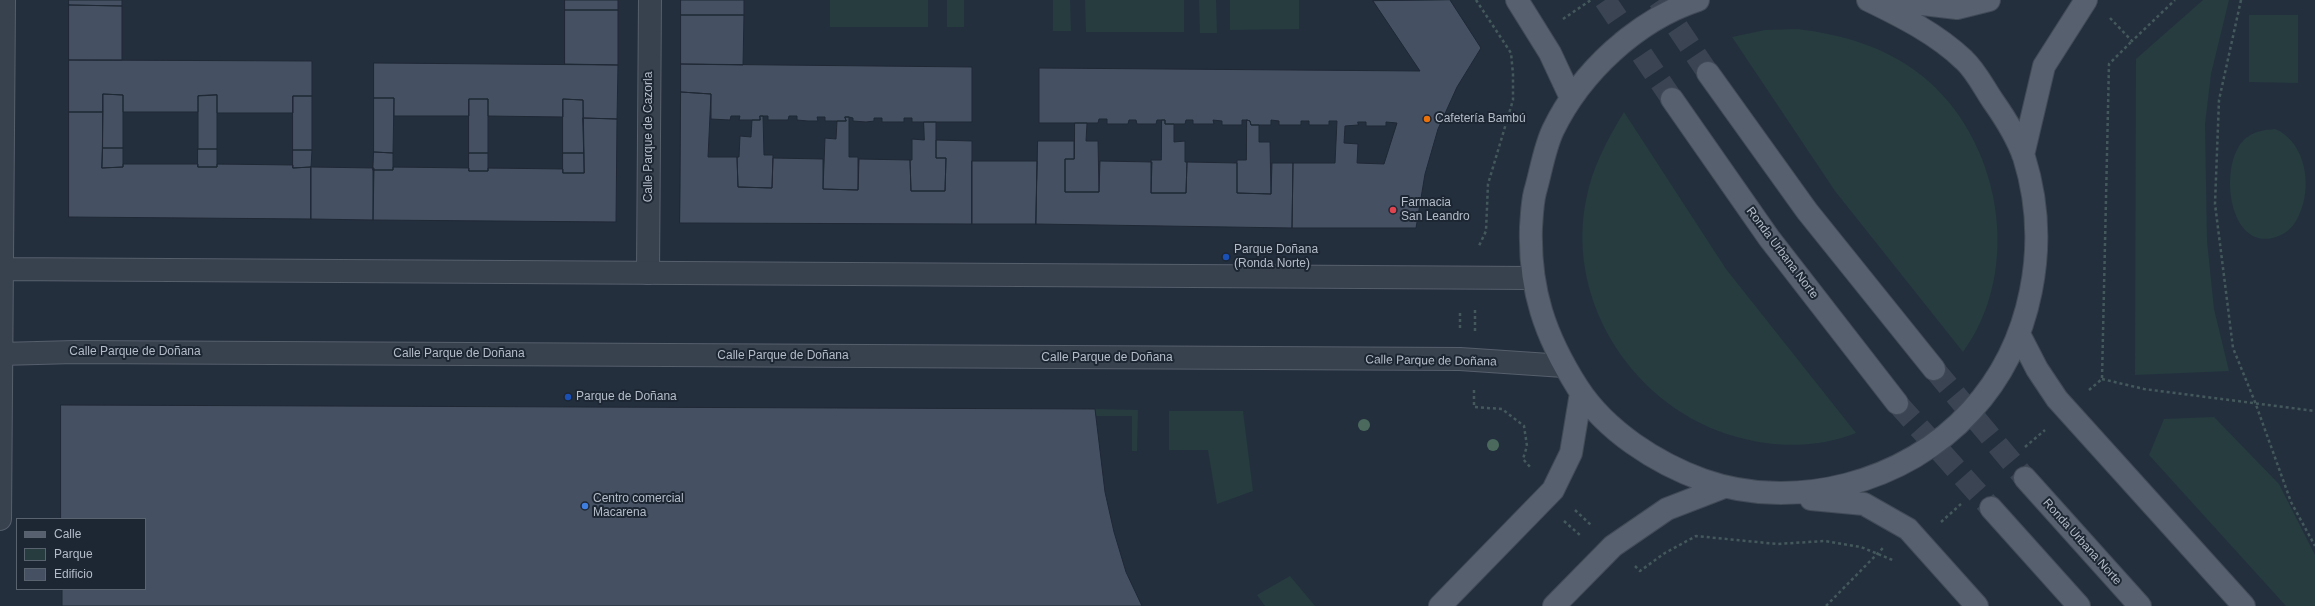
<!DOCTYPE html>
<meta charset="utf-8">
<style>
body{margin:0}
#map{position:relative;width:2315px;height:606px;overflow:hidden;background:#242f3e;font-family:Arial,sans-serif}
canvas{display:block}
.legend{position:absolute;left:16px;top:518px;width:130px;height:72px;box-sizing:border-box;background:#1d2633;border:1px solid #59626f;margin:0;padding:5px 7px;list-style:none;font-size:12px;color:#b4bcc9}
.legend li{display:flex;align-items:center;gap:8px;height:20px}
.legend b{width:20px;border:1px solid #59626f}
</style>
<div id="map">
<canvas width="2315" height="606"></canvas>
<ul class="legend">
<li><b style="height:5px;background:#56606e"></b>Calle</li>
<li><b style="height:11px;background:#263c3f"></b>Parque</li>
<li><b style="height:11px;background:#455162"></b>Edificio</li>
</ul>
</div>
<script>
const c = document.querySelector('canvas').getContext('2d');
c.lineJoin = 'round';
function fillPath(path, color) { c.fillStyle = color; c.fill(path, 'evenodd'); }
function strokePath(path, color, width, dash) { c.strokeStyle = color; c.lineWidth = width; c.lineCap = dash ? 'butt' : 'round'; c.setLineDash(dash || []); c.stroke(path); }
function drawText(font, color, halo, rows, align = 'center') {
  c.font = font + ' Arial,sans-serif'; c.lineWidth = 4; c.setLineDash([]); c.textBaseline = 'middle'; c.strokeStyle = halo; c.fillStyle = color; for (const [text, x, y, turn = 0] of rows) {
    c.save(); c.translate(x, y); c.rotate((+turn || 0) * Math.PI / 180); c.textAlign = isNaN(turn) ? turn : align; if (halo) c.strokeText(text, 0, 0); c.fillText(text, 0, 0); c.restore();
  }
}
fillPath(new Path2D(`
 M830,0h98v27h-98z
 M947,0h17v27h-17z
 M1053,0h17l1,31h-18z
 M1085,0h99v32h-98z
 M1199,0h17l1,33h-17z
 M1230,0h69v29l-69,1z
 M2203,0h26l-18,74 -6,50 2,117 7,68 15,62 -94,4 1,-316z
 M2249,15h49v68l-49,-1z
 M1798,29c45,6 86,17 123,46 80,63 103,194 42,277l-128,-161 -103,-154 33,-7z
 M1624,112l102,157 130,164c-37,15 -81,15 -119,4 -100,-27 -172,-132 -151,-237 6,-32 21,-60 38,-88z
 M2275,129c27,11 36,48 28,75 -5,16 -11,28 -27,33 -48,16 -59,-75 -30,-99 9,-7 18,-8 29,-9z
 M1095,409l43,1 -1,41h-5v-35h-36z
 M1169,411h74l10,80 -36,13 -9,-54h-39z
 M2214,417l65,67 36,71v51h-29l-137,-151 15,-36z
 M1290,576l25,30h-50l-8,-11z`), '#263c3f');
const building = new Path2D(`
 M69,0h53v6l-53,-1z
 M565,0h53v10h-53z
 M681,0h63v15h-63z
 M1450,0l31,48 -24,39 -19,42 -13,45 -9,54h-124l1,-65h42l2,-42h-8v4h-20v-4h-8v4h-22v-4l-8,-1v5h-20l-1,-4 -3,-1h-5v5h-20v-4l-9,-1 1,4h-21v-4h-7l-1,4h-20v-4h-8l-1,4h-19l-1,-4h-7l-1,4h-21v-5h-8l-1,4h-59v-55l381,3 -47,-70zM1358,122h8v4h20v-4l11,1 -13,41 -27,-1 1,-19 -14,-1 1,-17 13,-1z
 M69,5l53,1v54h-53z
 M565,10h53v55l-53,-1z
 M681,15h63l-1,50 -62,-1z
 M69,60l243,1v35h-19v17h-76v-18l-19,1v16h-75v-17l-20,-1v18h-34z
 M374,63l244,2 -1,54 -34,-1v-18l-20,-1v18l-75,-1v-17h-19v17h-75v-18h-20z
 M681,64l291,3v55h-60v-4h-8v4h-22v-4h-8v3l-8,1 -13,-1v-3l-4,-1h-4l1,4h-21v-4h-8l1,4h-10l-11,-1v-4h-8l-1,4h-20v-4h-8v4h-21l1,-4h-9l-1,4 -19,-1v-25l-30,-2z
 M681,92l30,2 -3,63h29l1,30 34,1 1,-30 50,1v30l35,1 1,-31 51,1 1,31h34l1,-33h-10v-18l36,1v83l-292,-1z
 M103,94l20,1v53h-20z
 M217,95v54h-19v-53z
 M293,96h19v54h-19z
 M374,98h20l-1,55 -19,-1z
 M469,99h19v54h-19z
 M563,99l20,1 1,53h-21z
 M69,112h34l-1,56 21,-1v-3h75v3h19v-3l76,1v3l18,-1v52l-242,-2z
 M760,116h3l1,39h9l-1,33 -34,-1 -1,-30h2l1,-21 11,1 1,-17h8z
 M845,117h4v40h9v33l-35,-1 2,-51 11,1 1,-18h9z
 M583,118l34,1 -1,103 -243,-2v-50h20v-3l76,1v3h19v-3l75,1v4h21z
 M1162,120h3v4h9v18l11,-1v21h2l-1,31h-35v-33h10z
 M1247,120l3,1 1,4h8v17h11l1,52 -34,-1v-33h9z
 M924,122h12v36h10l-1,33h-34l-1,-31h2v-21l12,1z
 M1075,123h12l-1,18h12l1,51h-34v-33h9z
 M1038,141h36v18h-9v33h34l1,-31 52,1 -1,31h35l1,-31 50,1v30l34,1 1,-31h21l-1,65 -256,-4z
 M103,148h20v19l-21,1z
 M198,149h19v18h-19z
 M293,150h19l-1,17 -18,1z
 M374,152l19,1v17h-20z
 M469,153h19v18h-19z
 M563,153h21v20h-21z
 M972,161h65l-1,63h-64z
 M311,167l63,1 -1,52 -62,-1z
 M61,405l1034,4 10,83 9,40 12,40 16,34h-1080v-17h83v-70h-84z`);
fillPath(building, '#455162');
strokePath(building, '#1f2835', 1);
strokePath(new Path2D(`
 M1605,0l67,99
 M1659,0l49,73
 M1934,369l91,109
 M1897,403l94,105`), '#3a4453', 22, [22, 11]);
const minor = new Path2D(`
 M648,273l2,-273`);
const tertiary = new Path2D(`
 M0,269l1532,9
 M0,354l75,-2 1385,7 104,7
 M0,519l4,-519`);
const primary = new Path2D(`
 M1517,0l33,53 21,45
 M1698,0c-61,20 -117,72 -145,130 -9,19 -12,42 -18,62 -3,12 -3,23 -4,35 -2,63 14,109 47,161 28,43 78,75 125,92 91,32 203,3 268,-69 62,-67 80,-168 53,-254 -7,-20 -19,-39 -31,-56 -9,-13 -17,-30 -29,-41 -27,-26 -63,-44 -96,-60
 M1889,0l68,8 32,-8
 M1708,73l99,138 127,158
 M1672,99l97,139 128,165
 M2023,155l21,-89 42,-66
 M2019,334l18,35 20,30 187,207
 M2025,478l115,128
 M1811,499l53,5 44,25 69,77
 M1991,508l88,98
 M1440,606l113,-116 18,-37 10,-60
 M1554,606l59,-60 54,-37 57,-22`);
strokePath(minor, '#565f6c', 24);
strokePath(tertiary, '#565f6c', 24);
strokePath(primary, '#414a57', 24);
strokePath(new Path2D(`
 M1476,0l35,53 2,21v26l-25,84 -2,47 -8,17
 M2241,0l-22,100 -4,104 18,144 22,54 36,100 24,44
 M2110,18l22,23 43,-41
 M1563,19l28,-19
 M1460,313v17
 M1475,331v-23
 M2102,379l42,10 171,22
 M1474,390v17l28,2 22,17 3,20 -4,13 8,9
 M2089,390l13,-11 7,-315 23,-23
 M2025,447l20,-17
 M1575,510l17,16
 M1564,521l17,15
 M1941,522l20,-18
 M1635,566l5,5 25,-18 31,-17 81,8 48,-3 36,6 34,14
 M1826,606l57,-58`), '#44595c', 2.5, [3, 3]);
strokePath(minor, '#38414e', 22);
strokePath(tertiary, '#38414e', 22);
strokePath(primary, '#56606e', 22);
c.fillStyle = '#4b6a5d';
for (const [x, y] of [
 [1364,425],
 [1493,445]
]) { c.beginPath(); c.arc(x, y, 6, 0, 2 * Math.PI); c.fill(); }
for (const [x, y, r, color] of [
 [1427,119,4,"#e8710a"],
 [1393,210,4,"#e0444e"],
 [1226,257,4,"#1a4fb4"],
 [568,397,4,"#1a4fb4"],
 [585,506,4,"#3f7fe0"]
]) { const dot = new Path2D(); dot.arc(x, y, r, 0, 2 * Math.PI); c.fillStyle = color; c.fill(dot); strokePath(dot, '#1d2633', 1.5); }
drawText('12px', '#b4bcc9', '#1d2633', [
 ["Cafetería Bambú",1435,119],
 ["Farmacia",1401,203],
 ["San Leandro",1401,217],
 ["Parque Doñana",1234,250],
 ["(Ronda Norte)",1234,264],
 ["Parque de Doñana",576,397],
 ["Centro comercial",593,499],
 ["Macarena",593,513]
], 'left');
drawText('12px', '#b4bcc9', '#1d2633', [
 ["Calle Parque de Cazorla",649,137,-90],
 ["Ronda Urbana Norte",1782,253,53],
 ["Calle Parque de Doñana",135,352],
 ["Calle Parque de Doñana",459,354],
 ["Calle Parque de Doñana",783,356],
 ["Calle Parque de Doñana",1107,358],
 ["Calle Parque de Doñana",1431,361,1],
 ["Ronda Urbana Norte",2082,542,48]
]);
</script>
